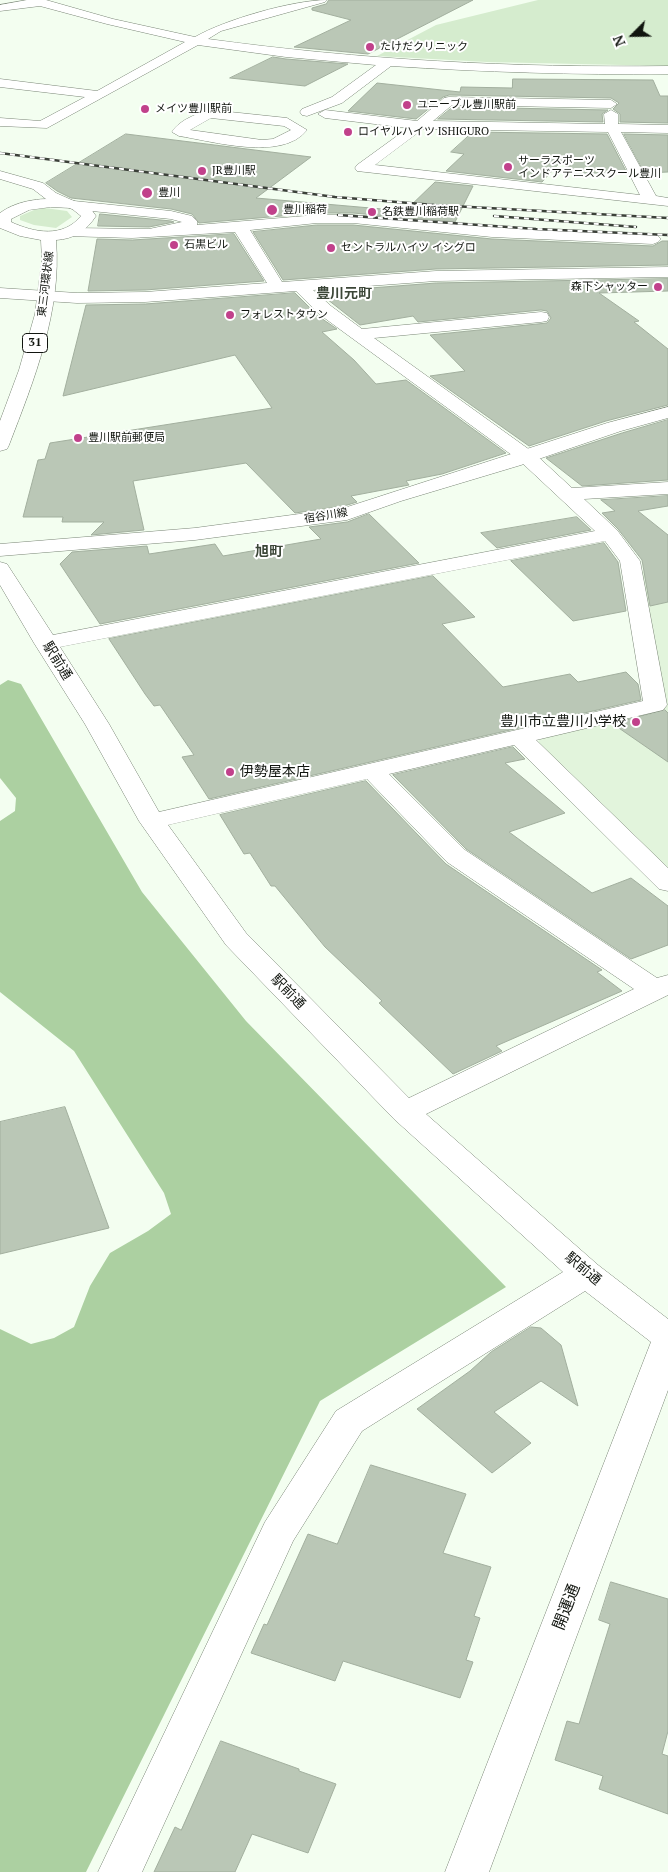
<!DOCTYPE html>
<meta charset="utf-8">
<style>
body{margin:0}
#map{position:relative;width:668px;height:1872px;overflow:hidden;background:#f3fef0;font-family:"PT Serif",serif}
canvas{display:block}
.north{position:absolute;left:608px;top:10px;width:50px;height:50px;-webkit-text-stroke:4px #fff;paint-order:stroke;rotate:247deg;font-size:14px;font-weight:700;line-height:20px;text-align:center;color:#11150f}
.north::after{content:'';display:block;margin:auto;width:18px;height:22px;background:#11150f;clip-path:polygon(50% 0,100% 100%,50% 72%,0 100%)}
</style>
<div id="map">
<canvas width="668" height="1872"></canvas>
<div class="north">N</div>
</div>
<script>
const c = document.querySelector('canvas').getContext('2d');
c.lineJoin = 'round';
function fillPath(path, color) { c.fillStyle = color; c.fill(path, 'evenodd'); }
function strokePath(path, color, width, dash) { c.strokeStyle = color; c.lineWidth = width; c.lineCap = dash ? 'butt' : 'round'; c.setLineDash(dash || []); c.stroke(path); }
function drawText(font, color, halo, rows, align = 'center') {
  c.font = font + ' "PT Serif","Noto Sans JP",serif'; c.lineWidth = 4; c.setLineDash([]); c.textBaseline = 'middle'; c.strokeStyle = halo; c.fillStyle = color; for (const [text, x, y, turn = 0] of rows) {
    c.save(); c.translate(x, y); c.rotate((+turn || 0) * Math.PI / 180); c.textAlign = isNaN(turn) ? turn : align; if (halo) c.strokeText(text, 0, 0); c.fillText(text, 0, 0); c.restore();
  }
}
fillPath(new Path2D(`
 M663,567l5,5v302l-132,-130 6,-7 122,-29 -23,-136z`), '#e2f4dc');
fillPath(new Path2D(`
 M538,0h130v66l-181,-4 -110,-6 59,-31z
 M45,208l22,3 5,6 -16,11 -22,-3 -14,-5v-4l14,-6z`), '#d5ecce');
fillPath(new Path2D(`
 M8,680l13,4 121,208 104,129 260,266 -186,114 -234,471h-86v-543l31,15 23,-6 20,-11 16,-41 20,-33 38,-22 23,-17 -7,-21 -90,-142 -74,-59v-171l15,-10 1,-13 -16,-20v-93z`), '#acd0a1');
const building = new Path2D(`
 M329,0h144l-105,54 -74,-7 57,-27 -39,-10v-2l14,-4z
 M273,57l13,2 62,5 -43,22 -75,-8z
 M513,79l140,1 7,16h8v27l-48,-1v-8l-7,-5 6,-6 -8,-5 -162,-3 -6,2 -27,22 -68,-8 29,-28 83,9 1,-5 51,1z
 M453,107l155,3 -6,4 1,8 -165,-3z
 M473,132l134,2 20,39h-58l-6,-14 -21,23 -96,-11 18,-17 -13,-2z
 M126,134l185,23 -55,41 149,13 30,-29 38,4 -18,36 -102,-9h-36l-118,10 -7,-9 -21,-5 -100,-11 -14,-7 -11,-8z
 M624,134l44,1v37l-23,1z
 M100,214l71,7 3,1 -25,5 -51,-1z
 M317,225h36l139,14 161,7 9,-5h6v24l-232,4 -153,11 -30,-48z
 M234,234l30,47 -119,9 -57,1 9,-52 35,1z
 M668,279v12l-69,2 40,28 -5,1 34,27v56l-62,16 -77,25 -99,-70 35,-5 -35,-36 117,-12 4,-5 -4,-7 -6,-1 -123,12 -5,-6 -53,9 -42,-33 118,-9z
 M295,293l23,23 19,13 -15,3 32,28 22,24 30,-4 100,73 -64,21 -36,7 3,4 -58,11 6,6 -13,4 -49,7 -49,-50 -113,18 11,49 -53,5 13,-13h-42l1,-5h-40l15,-57 7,-1 5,-16 222,-35 -37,-53 -172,41 23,-91 59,-1z
 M668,420v60l-86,6 -36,-28 76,-25z
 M668,496v10l-30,5 30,24v67l-18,4 -8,-46 -24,-31 -16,-16 13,-2 -14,-11z
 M369,514l50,49 -319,61 -40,-60 12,-12 75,-6 2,8 66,-10 8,12 98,-17 -12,-12 38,-5z
 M577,517l14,13 -94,18 -16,-15z
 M604,543l14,19 8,49 -53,10 -62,-60z
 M433,576l42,41 -33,7 61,63 67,-13 8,8 48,-10 12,12 3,16 -432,99 -27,-42 12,-2 -34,-50 -6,1 -9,-12 -36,-55z
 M665,710l3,3v49l-55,-38z
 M513,747l12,12 -20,4 60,50 -56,19 83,61 39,-15 37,28v39l-37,14 -165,-110 -73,-74z
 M366,781l80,83 156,106 -5,2 25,19 -126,55 6,5 -49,23 -74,-71 3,-2 -57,-54 -50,-61h-4l-21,-33 -6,1 -24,-39z
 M65,1107l44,121 -109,26v-132z
 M531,1327l10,1 20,17 17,61 -37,-25 -47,31 37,31 -39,30 -75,-64 53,-38 21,-19z
 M371,1465l95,29 -23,59 48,14 -17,49 6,2 -14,42 7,2 -13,36 -117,-37 -8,20 -84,-28 13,-29 3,1 41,-91 29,10z
 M611,1582l57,17v132l-6,23 6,2v58l-69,-25 4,-13 -48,-16 12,-39 12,3 31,-100 -11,-4z
 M221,1741l78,28v2l37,13 -28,69 -56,-19 -17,38h-81l21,-45 6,3z`);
fillPath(building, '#bac7b6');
strokePath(building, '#a2af9e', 1);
const minor = new Path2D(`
 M27,0h19l67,19 82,18c29,-17 98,-37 132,-37l-2,2 -104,29 -13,8c153,21 306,29 460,27v8c-93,1 -185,-2 -277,-8l-49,37 -35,13 -5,-1 -2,-3 2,-3 30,-12 44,-32 -90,-8 -88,-12 -151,83 -47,-2v-8l40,3 45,-24 -85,-10v-8l97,12 88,-49 -78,-18 -67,-18 -40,5v-6z
 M449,97l162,3 6,4 -6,4 -159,-3 -19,16 172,3 -1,-10 7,-4 7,4v10l50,1v8l-47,-1 35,64 12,2v8l-311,-35 -2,-3 2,-3 51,-37 -83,-10 -7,-4 7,-4 92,11 27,-23zM423,129l185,3 32,63 -265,-30z
 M211,110l76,8 20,12c-25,32 -95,11 -128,6l-7,-4c7,-12 26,-19 39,-22zM211,118l73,8 7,4 -18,9 -11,1 -72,-10z
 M0,171l43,12 13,10 18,8 97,10 21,5 5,5v4l120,-10h36l139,12 161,7 5,2 3,3 -3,3 -5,2 -161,-7 -139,-14h-36l-67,7 32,52 154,-11 232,-4v10l-232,4 -123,9 18,16 31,23 179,-17 6,1 2,4 -2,4 -6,1 -167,16 160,115 38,35 96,-6v12l-84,5 33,31 23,31 27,144 -4,5 -127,30 132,128v23l-9,-2 -145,-144 -125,29 76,76 192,128 11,-3v20l-242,119 172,151 70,54v71l-179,482h-44l206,-530 -66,-51 -223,140 -69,110 -151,331h-44l167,-350 71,-111 227,-139 -169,-153 -168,-174 -87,-124 -54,-97 -51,-81 -34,-58v-23l7,2 46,71 542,-104 -75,-70 -201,-147 -23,-23 -151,11 -68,1 -77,-5v-10l77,5 68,-1 122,-9 -32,-51 -103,6 -65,-2 -3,-3 3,-3 5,-2 77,1 33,-7 -11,-3 -99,-10 -26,-10 -13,-10 -33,-10zM605,541l15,20 23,140 -484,111 -50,-88 -49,-77zM367,779l80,83 187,127 -225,109 -163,-165 -78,-108z`);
const major = new Path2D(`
 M67,199l21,6 8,11c-10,15 -22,23 -40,24 6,71 -22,140 -47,205l-2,4 -7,2v-30l19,-51 16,-56 7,-54 -1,-20 -21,-4 -20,-8v-15c19,-14 44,-15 67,-14zM51,207l20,1 10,8c-18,22 -46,17 -70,6v-3l18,-9z
 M668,407v11l-47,13 -100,34 -120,36 -54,19 -152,20 -195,16v-12l195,-16 149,-20 263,-85z`);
strokePath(minor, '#7a8676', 1);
strokePath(major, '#7a8676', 1);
fillPath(minor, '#fff');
fillPath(major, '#fff');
const rail = new Path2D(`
 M0,153l335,44 99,8 234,13
 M338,215l198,14 132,6
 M494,216l142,11`);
strokePath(rail, '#3b4039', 2.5);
strokePath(rail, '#fff', 2, [5]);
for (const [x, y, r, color] of [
 [370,47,5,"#c1418b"],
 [407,105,5,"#c1418b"],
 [145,109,5,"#c1418b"],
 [348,132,5,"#c1418b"],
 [508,167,5,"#c1418b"],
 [202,171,5,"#c1418b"],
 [147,193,6,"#c1418b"],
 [272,210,6,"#c1418b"],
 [372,212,5,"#c1418b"],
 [174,245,5,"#c1418b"],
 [331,248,5,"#c1418b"],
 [658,287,5,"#c1418b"],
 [230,315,5,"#c1418b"],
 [78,438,5,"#c1418b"],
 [636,722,5,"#c1418b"],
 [230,772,5,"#c1418b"]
]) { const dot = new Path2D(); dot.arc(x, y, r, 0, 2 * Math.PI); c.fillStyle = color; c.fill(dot); strokePath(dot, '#fff', 2); }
drawText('11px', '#11150f', '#fff', [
 ["たけだクリニック",380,47],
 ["ユニーブル豊川駅前",417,105],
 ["メイツ豊川駅前",155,109],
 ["ロイヤルハイツ ISHIGURO",358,132],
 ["サーラスポーツ",518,161],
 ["インドアテニススクール豊川",518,174],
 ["JR豊川駅",212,171],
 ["豊川",158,193],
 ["豊川稲荷",283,210],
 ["名鉄豊川稲荷駅",382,212],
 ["石黒ビル",184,245],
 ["セントラルハイツ イシグロ",341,248],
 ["森下シャッター",648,287,"right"],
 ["フォレストタウン",240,315],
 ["豊川駅前郵便局",88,438]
], 'left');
drawText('11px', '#11150f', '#fff', [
 ["東三河環状線",46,284,-83],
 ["宿谷川線",326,516,-9]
]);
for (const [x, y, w] of [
 [35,343,25]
]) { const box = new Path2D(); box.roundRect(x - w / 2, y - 9.5, w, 19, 4); c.fillStyle = '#fff'; c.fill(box); strokePath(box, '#11150f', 1); }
drawText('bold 12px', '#11150f', null, [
 ["31",35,343]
]);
drawText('bold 14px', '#3b4637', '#fff', [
 ["豊川元町",344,294],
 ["旭町",269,552]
]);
drawText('14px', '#11150f', '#fff', [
 ["駅前通",57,661,58],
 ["駅前通",288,992,46],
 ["駅前通",583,1269,40]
]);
drawText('14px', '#11150f', '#fff', [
 ["豊川市立豊川小学校",626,722],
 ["伊勢屋本店",240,772,"left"]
], 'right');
drawText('16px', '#11150f', '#fff', [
 ["開運通",567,1607,-69]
]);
</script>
